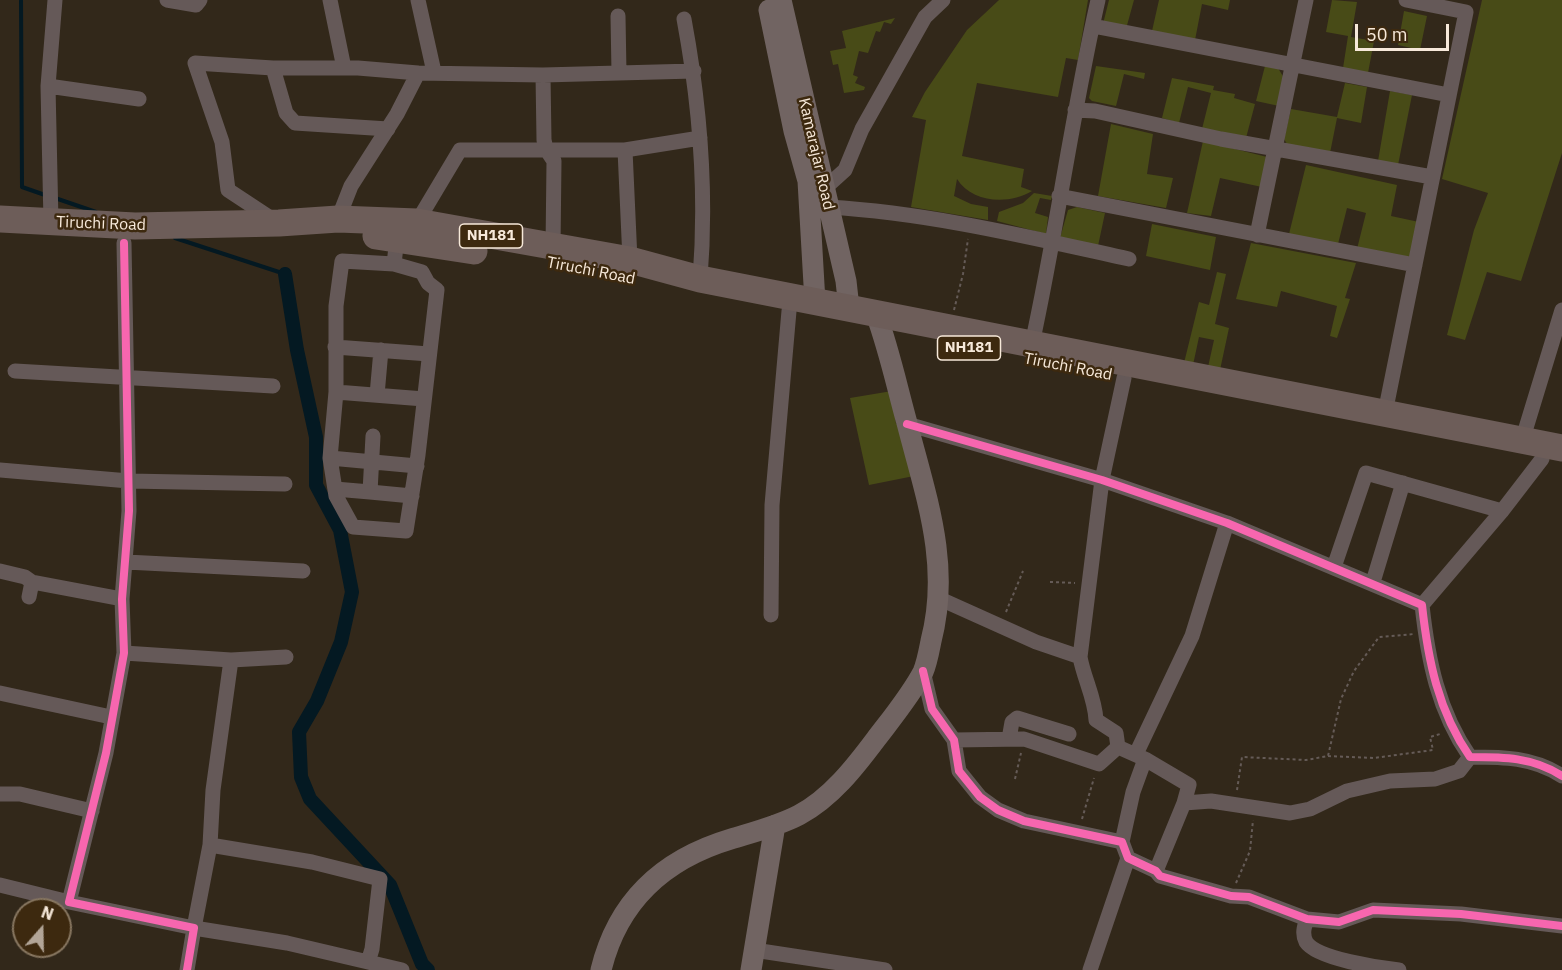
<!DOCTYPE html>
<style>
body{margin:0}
#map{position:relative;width:1562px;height:970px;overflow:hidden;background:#32281a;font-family:"IBM Plex Sans",sans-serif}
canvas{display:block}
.north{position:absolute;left:12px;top:898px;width:60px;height:60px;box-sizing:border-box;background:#3d290f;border:2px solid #877660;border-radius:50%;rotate:20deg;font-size:16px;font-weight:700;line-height:24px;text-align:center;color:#f7e9da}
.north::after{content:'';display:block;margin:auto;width:21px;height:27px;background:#b2a597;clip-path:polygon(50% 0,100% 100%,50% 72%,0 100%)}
.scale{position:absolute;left:1355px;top:24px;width:94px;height:27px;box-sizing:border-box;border:3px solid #f7e9da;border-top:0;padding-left:8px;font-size:18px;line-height:21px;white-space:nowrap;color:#f7e9da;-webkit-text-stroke:4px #3d290f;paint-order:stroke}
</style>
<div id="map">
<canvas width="1562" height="970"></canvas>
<div class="north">N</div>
<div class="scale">50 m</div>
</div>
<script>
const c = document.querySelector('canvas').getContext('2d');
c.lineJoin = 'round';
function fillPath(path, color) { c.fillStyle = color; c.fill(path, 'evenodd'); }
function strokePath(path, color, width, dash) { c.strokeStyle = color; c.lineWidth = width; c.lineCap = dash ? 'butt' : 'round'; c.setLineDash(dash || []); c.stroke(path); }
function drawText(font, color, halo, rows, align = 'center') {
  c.font = font + ' "IBM Plex Sans",sans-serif'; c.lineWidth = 5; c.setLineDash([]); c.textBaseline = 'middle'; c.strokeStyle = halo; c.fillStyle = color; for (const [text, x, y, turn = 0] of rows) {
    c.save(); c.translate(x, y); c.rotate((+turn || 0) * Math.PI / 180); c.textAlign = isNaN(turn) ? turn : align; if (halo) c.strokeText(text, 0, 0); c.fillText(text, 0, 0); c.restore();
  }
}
fillPath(new Path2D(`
 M999,0h89l-10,60 -12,-2 -8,39 -81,-14 -15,73 62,13 -3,18 11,4c-23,14 -60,12 -75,-12l-3,17 17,8 17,3v13l-77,-13 15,-87 -14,-3 13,-25 42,-62z
 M1109,0h25l-8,29 -23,-5z
 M1159,0h71l-2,10 -26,-6 -7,36 -43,-9z
 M1332,0l25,2 -6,35 23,4 -6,32 -25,-5 5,-32 -22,-4z
 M1482,0h80v153l-41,128 -34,-9 -22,68 -18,-5 27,-105 14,-37 -46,-14z
 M1404,11l23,5 -7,34 -22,-5z
 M895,18l-4,6 -7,-2 -4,10 -4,-1 -8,22 -9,-2 -6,24 5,2 -3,6 10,4 -1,3 -20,3 -6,-29 -5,1 -3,-14 16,-3 -4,-17z
 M1096,66l49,7 -1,6 -20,-5 -8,32 -24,-5 -3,-3z
 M1265,66l13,2 6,10 -5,28 -23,-5z
 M1172,78l42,8 -1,4 22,4 -1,4 21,6 -9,34 -44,-9 9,-36 -23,-6 -9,36 -17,-5z
 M1345,83l22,4 -6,36 -24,-5 -7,35 -43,-9 -3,-5 7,-30 46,8z
 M1390,91l22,4 -14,70 -20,-4z
 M1111,124l42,10 -6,40 26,4 -7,30 -68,-12z
 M1203,141l64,16 -5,30 -42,-9 -9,38 -24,-3z
 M1306,165l91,20 -6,31 28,6 -8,38 -54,-11 9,-36 -19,-5 -9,36 -49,-10z
 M1034,193l18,3 -1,4 -11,-2 -5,15 13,4 -2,17 -49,-13 2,-9 24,-9z
 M1077,207l28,6 -7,33 -38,-8 8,-28z
 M1152,224l64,13 -6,33 -64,-14z
 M1251,243l105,20 -11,35 5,1 -13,39 -7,-2 7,-30 -56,-15 -4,16 -41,-8z
 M1217,272l9,2 -11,50 14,4 -9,42 -12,-3 6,-27 -15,-3 -6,28 -9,-2 15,-61 10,3z
 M892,391l4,33h3l15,52 -45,9 -19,-87z`), '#484b17');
strokePath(new Path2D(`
 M21,0l1,187 23,8
 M55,198l41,14
 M175,238l110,36`), '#041922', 4);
strokePath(new Path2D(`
 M285,274l12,76 19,87v48l24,45 12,62 -11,50 -24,59 -18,31 2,45 9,22 80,86 32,79 6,6`), '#041922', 14);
strokePath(new Path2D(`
 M954,310l9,-36 5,-35
 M1050,582l25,1
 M1006,612l17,-41
 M1328,756l46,2 59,-8 -3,-13 10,-3
 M1015,779l6,-26
 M1237,790l5,-33 64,3 22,-4 13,-57 13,-28 25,-34 35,-3
 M1082,819l12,-41
 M1236,883l14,-32 3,-31`), '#655b57', 2, [3, 3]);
strokePath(new Path2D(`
 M167,0l29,5 4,-5
 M330,0l14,68
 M418,0l16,72
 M618,16l1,57
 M684,19c16,86 23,173 16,260
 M1093,26l356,69
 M273,68l13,45 9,10 93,6
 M543,75l1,65 2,9 8,12 -1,87
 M48,86l91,13
 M1075,110l20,1 126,28 211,38
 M625,150l5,110
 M824,189l21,-19 17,-41 63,-112 18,-17
 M1059,196l356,69
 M828,207c102,6 201,30 301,52
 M338,219l13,-33 46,-72 21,-41 125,2 151,-4
 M275,221l-47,-31 -6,-48 -27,-79 78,5h85l60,5
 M51,222l-3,-136 7,-86
 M417,222l43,-72h165l75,-12
 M1257,235l49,-235
 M124,243l5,268 -7,88 2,54 -18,100 -37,149 125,26 -7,42
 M394,264l28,8 6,11 9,7 -19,165 -12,76 -53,-4 -17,-31 -6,-38 6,-66v-86l6,-45 52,3 3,-26
 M1032,344c25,-114 40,-230 66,-344
 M335,347l94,7
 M15,371l258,15
 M336,392l88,7
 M377,395l4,-45
 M1385,413l81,-401 -60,-12
 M907,424l195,56 125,43 195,82c6,55 16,106 48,152 33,0 63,0 92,19
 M1522,441l40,-131
 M330,458l87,8
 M0,470l129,11 156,3
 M335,489l35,3 3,-56
 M370,492l42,4
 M126,562l177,9
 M1334,567l32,-94 136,38
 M0,571l25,6 7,5 -3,15
 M32,582l90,17
 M1373,582l30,-99
 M938,598l98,44 44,15
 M1422,605l80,-94 40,-52
 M771,615l1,-110 17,-194
 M124,653l107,7 55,-3
 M231,660l-18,130 -3,55 -16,83 93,15 81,19
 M923,671l9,38 22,31 5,31 21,26 18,13 26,11 98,21 6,16 28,13 4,5 71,20 18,1 58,22 32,3 34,-12 88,4 101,12
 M0,693l111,24
 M1009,739l3,-17 5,-4 52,16
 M954,740l70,-1 75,25 19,-17 27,12 44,26 -5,18
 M1118,747l-2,-14 -20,-13c-1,-22 -12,-41 -16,-63l22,-177 22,-102
 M1136,754l56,-118 35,-113
 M0,794h20l72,17
 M1122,842l11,-50 12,-33
 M210,845l102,17 68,17 -8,70 -4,13 34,8
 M1156,871l28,-68 27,-2 79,12 20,-4 37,-18 43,-10 45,-2 24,-8 11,-14
 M0,885l69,17
 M1307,919c-3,8 -5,15 -1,23 11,17 74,26 93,28
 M754,950l131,20
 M1090,970l38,-112`), '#655958', 15);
strokePath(new Path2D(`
 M781,0l65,281 3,27
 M769,10l25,121 14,50 7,121
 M601,970c17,-70 63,-111 130,-131 23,-7 47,-13 68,-24 32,-17 56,-48 77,-76 16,-21 35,-44 47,-67 4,-9 6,-21 8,-31 20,-77 -5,-144 -24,-218 -10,-36 -18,-74 -31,-109
 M751,970l24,-145`), '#716462', 21);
strokePath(new Path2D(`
 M0,219l135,7 144,-3 59,-4 79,3 213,38 70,19 862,169
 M376,236l98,15`), '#6d5d59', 27);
strokePath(new Path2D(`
 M124,243l5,268 -7,88 2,54 -18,100 -37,149 125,26 -7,42
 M907,424l195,56 125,43 195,82c6,55 16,106 48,152 33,0 63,0 92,19
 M923,671l9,38 22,31 5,31 21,26 18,13 26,11 98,21 6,16 28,13 4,5 71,20 18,1 58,22 32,3 34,-12 88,4 101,12`), '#f766af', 8);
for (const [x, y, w] of [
 [491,236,63],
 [969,348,63]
]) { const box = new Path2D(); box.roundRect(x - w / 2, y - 12, w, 24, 4.5); c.fillStyle = '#3d290f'; c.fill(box); strokePath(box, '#f7e9da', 1.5); }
drawText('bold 15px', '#f7e9da', null, [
 ["NH181",491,236],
 ["NH181",969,348]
]);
drawText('16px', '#f7e9da', '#3d290f', [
 ["Kamarajar Road",816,154,77],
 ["Tiruchi Road",101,224,2],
 ["Tiruchi Road",591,271,11],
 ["Tiruchi Road",1068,367,11]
]);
</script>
